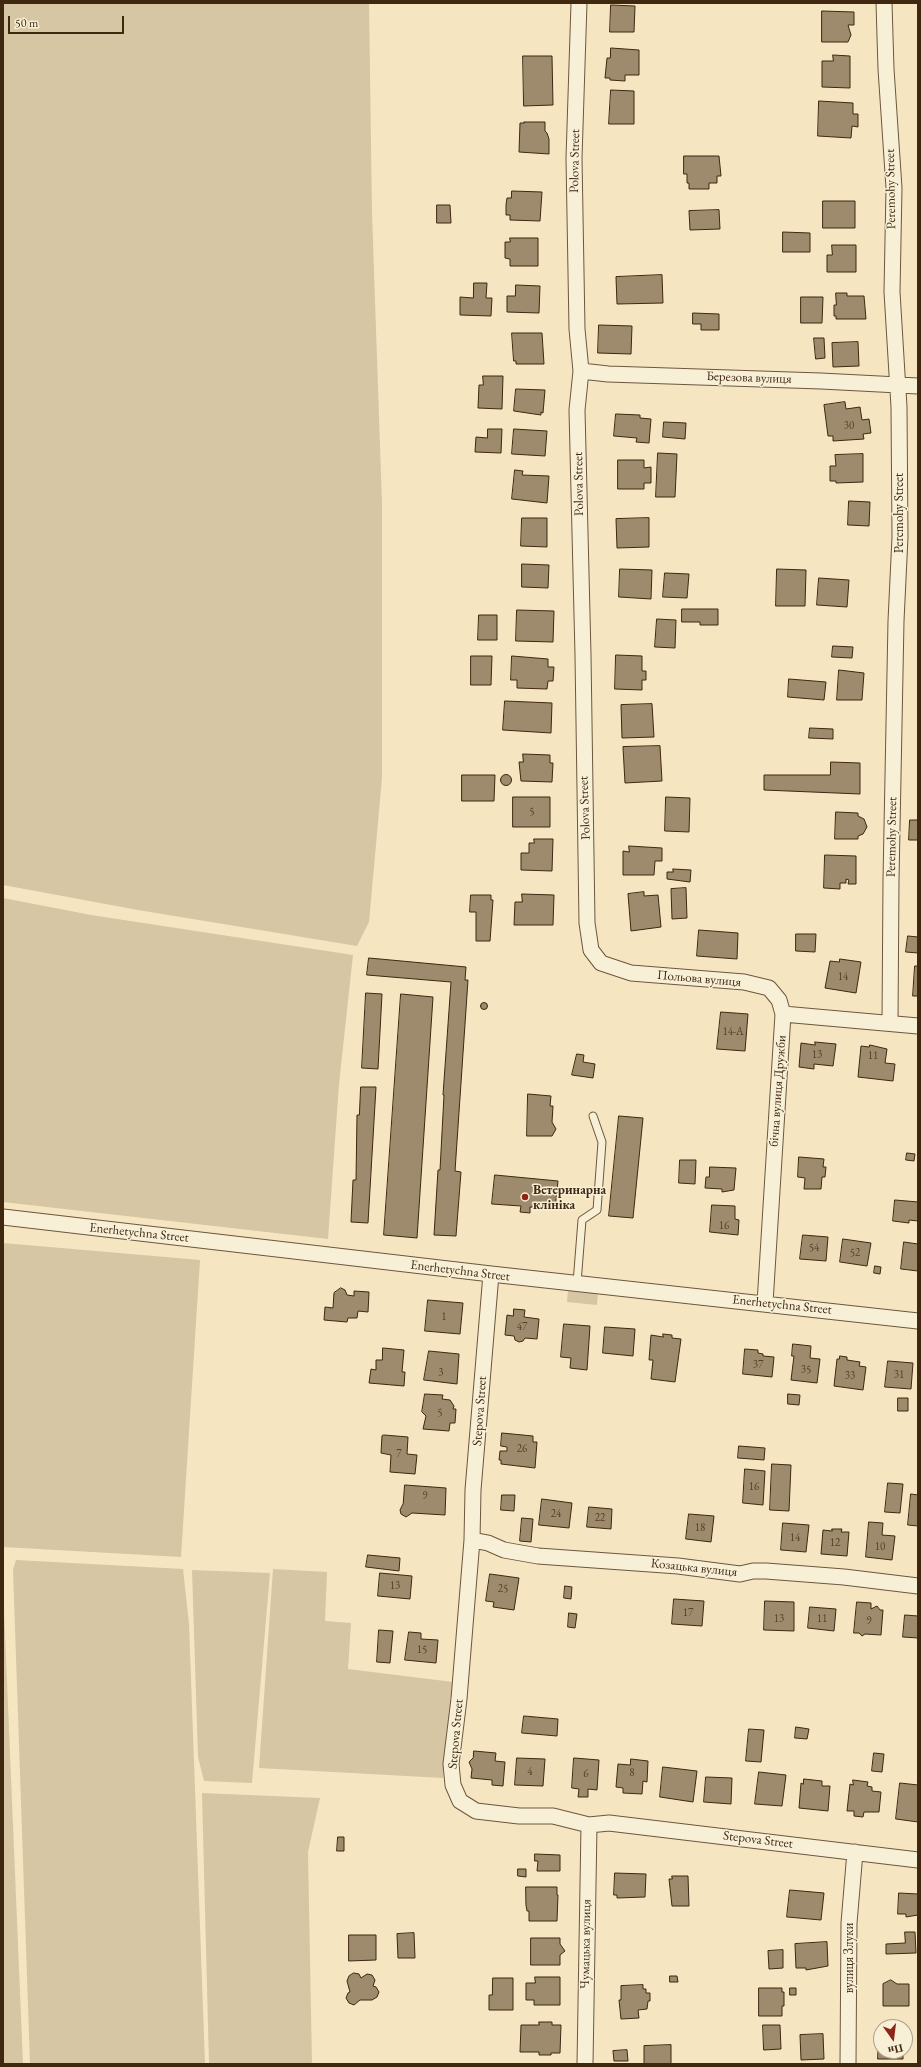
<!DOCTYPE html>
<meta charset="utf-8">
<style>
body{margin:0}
#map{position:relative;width:921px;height:2067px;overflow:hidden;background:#f5e6c1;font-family:"EB Garamond",serif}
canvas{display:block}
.frame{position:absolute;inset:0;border:4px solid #3f2710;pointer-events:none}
.north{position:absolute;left:873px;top:2019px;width:40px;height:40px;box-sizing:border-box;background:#f8efd7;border:1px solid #ae9f87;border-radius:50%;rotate:166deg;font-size:11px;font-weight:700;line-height:16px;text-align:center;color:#3f2710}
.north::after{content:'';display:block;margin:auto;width:14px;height:18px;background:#8f2418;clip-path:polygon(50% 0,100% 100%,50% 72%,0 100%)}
.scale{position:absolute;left:8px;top:16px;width:116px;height:18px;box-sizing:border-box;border:2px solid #3f2710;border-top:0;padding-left:5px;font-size:12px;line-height:14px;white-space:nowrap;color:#3f2710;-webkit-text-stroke:3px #f8efd7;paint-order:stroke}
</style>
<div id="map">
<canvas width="921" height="2067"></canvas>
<div class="frame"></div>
<div class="north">Пн</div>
<div class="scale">50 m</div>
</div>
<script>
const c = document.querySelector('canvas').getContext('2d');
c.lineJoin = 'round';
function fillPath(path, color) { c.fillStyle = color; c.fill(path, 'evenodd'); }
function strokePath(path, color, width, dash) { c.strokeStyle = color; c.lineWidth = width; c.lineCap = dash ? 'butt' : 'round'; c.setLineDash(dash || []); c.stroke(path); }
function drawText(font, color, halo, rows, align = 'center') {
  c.font = font + ' "EB Garamond",serif'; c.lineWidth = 3; c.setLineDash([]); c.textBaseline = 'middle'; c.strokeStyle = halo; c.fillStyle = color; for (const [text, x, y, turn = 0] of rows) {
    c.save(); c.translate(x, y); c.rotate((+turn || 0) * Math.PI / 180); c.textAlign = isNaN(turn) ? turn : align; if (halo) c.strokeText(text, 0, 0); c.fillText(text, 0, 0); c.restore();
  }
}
fillPath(new Path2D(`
 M3,3h366l3,210 10,290v275l-13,144 -12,24 -219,-36 -135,-25z
 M3,898l88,17 262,40 -14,129 -11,155 -325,-37z
 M3,1243l197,17 -19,297 -178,-10z
 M568,1290l30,3 -1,12 -30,-3z
 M16,1560l167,9 6,55 16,440h-175l-17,-494z
 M273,1569l54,3 -2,49 26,2 -3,46 105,13 -10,96 -184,-10z
 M192,1570l78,3 -18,210 -48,-2 -6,-24z
 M3,1586l20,478h-20z
 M202,1793l118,5 -12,54 4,212h-103z`), '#d6c6a3');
const building = new Path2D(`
 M611,5l24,1 -1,26h-24z
 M822,11l32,1v13h-6l3,10 -3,7h-26z
 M611,48l28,2v25h-14v6l-15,-1v-2h-5l2,-20h3z
 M833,55l17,1v32l-28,-1v-26h11z
 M523,56h29l1,49 -29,1z
 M611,90l23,1v33h-25z
 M819,101l34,2v11h5v13l-6,-1 -1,12 -33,-2z
 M524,122h21v9l2,2 2,6v15l-30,-2 1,-29h4z
 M684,156h35l2,20h-4v7h-8v6h-20v-6h-2v-9h-3z
 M512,191l30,1 -2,29 -30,-1v-5h-4v-10l1,-7h4z
 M823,201h32v27h-32z
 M437,205h13l1,18h-14z
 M719,210l1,19 -30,1 -1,-19z
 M783,232l27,1v19h-27z
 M510,238h28v28h-28v-7l-5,-1v-16h5z
 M832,245h24v27h-29v-17h5z
 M662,275l1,28 -46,1 -1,-27z
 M474,283h13l-1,15h6l-1,18 -31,-1v-18l13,1z
 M516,285l24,1 -1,27 -32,-1v-16h8z
 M836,293h11v3h17l2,23h-30v-3h-2v-11h2z
 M801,297h22l-1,26h-21z
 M693,313l26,1v16h-18v-6h-8z
 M599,325l33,1 -1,28 -33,-1z
 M512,333h30l2,31h-28v-3h-2z
 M814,338h10l1,20 -9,1z
 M858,342l1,24 -26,1 -1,-24z
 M483,376h20l-1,33 -24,-1 1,-23h4z
 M516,389l29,1 -2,23 -2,-1v3l-27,-4z
 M845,402l1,7 14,-2 2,13 7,-1 2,14 -8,1 1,5 -31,2v-5h-5l-4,-31z
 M616,414l24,1v3l11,1 -2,24 -13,-1 1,-4 -23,-2z
 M664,422l22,1 -1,16 -22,-2z
 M488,429h14l-1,24 -26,-1 1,-15 11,1z
 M514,429l33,2 -2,25 -33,-2z
 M658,453l19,1 -2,43h-19z
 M863,454v28l-27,1v-2h-6v-15h6l-1,-11z
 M618,460h26v8l7,-1v16h-7v6h-26z
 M515,470l8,1 -1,4 27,1 -2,27 -35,-4z
 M849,501l21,1 -1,24 -21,-1z
 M522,518h25v29l-26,-1z
 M649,518v29l-32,1 -1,-29z
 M522,564l27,1 -1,23 -26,-1z
 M620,569l32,1 -1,29 -32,-2z
 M777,569l29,1 -1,36h-29z
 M665,573l24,1 -2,24 -24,-1z
 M819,578l30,2 -2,27 -30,-2z
 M682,609h36v16h-18v-3h-18z
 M517,610l37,1 -1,31 -37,-1z
 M479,615h18v25h-19z
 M657,619l19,1 -1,28 -20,-1z
 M833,646l20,1 -1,11 -20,-1z
 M616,655l26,1v15h4v9h-4v10l-27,-1z
 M471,656h21l-1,29h-20z
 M512,656l36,3v8h6l-1,14h-5l-1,8 -30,-1v-8h-6z
 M839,670l25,3 -2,27h-25z
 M789,679l37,3 -2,18 -36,-3z
 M505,701l47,2 -1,30 -48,-3z
 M652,704l2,33 -32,1 -1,-33z
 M810,728l23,1v10l-24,-1z
 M660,746l2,35 -37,2 -2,-36z
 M523,754l27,1v8h3l-1,19 -31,-1 -2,-19h4z
 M831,762l29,1v31l-96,-4v-15h66z
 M500.5 780a5.5 5.5 0 1 1 11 0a5.5 5.5 0 1 1-11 0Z
 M462,775h33l-1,26h-32z
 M513,797h37v30h-37z
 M666,797l24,1 -1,34 -24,-1z
 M836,812l22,1v3l6,3 3,8 -4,7 -5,2v3h-23z
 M910,820h8v20h-9z
 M534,839h19l-1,32 -31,-1v-17h8v-10h5z
 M629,846l33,2v13h-7l-1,14h-31v-24l6,1z
 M825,855l31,1v28h-8l1,-4 -3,-1v4h-6v6l-16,-1z
 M673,869l18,1 -1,12 -23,-3v-7h6z
 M686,888l1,30 -15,1 -1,-30z
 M644,892v4l14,-1 3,32 -30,4 -3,-37z
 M522,894l32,1 -1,30h-39l1,-23h7z
 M471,895h20v5h2l-3,41h-14v-29h-6z
 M699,930l39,3 -1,26 -40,-3z
 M796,934h20l-1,18 -19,-1z
 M908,936l10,1v16l-12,-1z
 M369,958l97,9 -1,13h3l-13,191 6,1 -5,64 -22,-1 4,-65h2l4,-75h-1l8,-113 -84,-7z
 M840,959l21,3 -5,31 -31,-5 5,-27 9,1z
 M915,966h3v30h-5z
 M366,993l16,1 -4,75 -16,-1z
 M401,994l32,3 -16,241 -33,-3z
 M480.5 1006a3.5 3.5 0 1 1 7 0a3.5 3.5 0 1 1-7 0Z
 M721,1012l27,2 -3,37 -28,-2z
 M815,1042l21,2 -3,22 -19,-2v5l-15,-2 2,-24 14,2z
 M870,1045l17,4 -2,14 10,1 -2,17 -35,-4 3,-31 8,1z
 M577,1054l7,1 -1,7 12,2 -2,14 -21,-3z
 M361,1087h15l-8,136 -17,-1 2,-42h3l1,-65h2z
 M528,1094l23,2 -1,10h3l-1,16 4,7 -4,7h-25z
 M619,1116l24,2 -10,100 -24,-2z
 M907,1153l8,1 -1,7 -8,-1z
 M799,1157l25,2 -1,8h3l-1,10h-3l-1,12h-17l1,-11 -7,-1z
 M680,1160h16l-1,24 -16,-1z
 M710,1167l26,1 -2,22 -12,2v-3l-17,-1 1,-11h3z
 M495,1175l63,6 -3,28 -25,-2v6l-10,-1 1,-6 -29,-2z
 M895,1200l23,2v19l-9,-1v3l-16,-2z
 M712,1205l23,1v13l4,1 -1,15 -28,-3z
 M803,1235l25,2 -2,24 -26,-2z
 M843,1239l28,4 -4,23 -27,-4z
 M904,1242l14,2v27l-17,-2z
 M875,1266l6,1 -1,7 -6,-1z
 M341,1288l4,2 2,5 7,1v-5l15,1 -1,20 -10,-1 -1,7h-9l-1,4 -23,-2 1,-13 8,1 1,-15z
 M428,1300l35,3 -3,31 -35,-3z
 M514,1309l11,1 -1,7 15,2 -2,20 -12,-1 -2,3 -4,1 -4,-2 -1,-4 -9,-1 2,-20 6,1z
 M564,1324l26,2 -3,44 -17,-2 1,-10 -10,-1z
 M605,1327l30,2 -2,27 -30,-3z
 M663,1334l9,1v3l9,1 -6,43 -24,-3 2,-19h-4l2,-25 12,2z
 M793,1344l18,2 -1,12 10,1 -3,24 -26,-3 3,-24h-2z
 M383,1348l21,2 -2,22h3l-1,14 -35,-3 2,-14 5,1v-10h6z
 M745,1349l13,1v3l5,1v2l11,1 -2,20 -29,-3z
 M429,1351l30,3 -2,30 -33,-4z
 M840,1356l7,1v3l13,2 -1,4 7,1 -3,23 -29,-4 3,-27h2z
 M888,1361l25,2 -2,26 -26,-2z
 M425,1394l18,1 -1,4 8,1 4,6 -1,3h3l-1,14h-5l-1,8 -26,-2 3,-13 -4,-4z
 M788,1394l12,1 -1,10 -11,-1z
 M898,1398h10v13h-10z
 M502,1433l31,3v6h4l-2,26 -34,-4v-4h-2l1,-9h7v-4l-6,-1z
 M384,1435l24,2 -1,17 10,1 -2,19 -25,-2 1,-17 -10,-2 1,-17z
 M739,1446l26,2 -1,12 -26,-2z
 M772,1464l19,1 -2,46 -19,-1z
 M745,1469l20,2 -2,34 -20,-2z
 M888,1483l15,1 -3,29 -15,-1z
 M405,1485l41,3 -1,27 -33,-2 -6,4 -5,-3 -1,-4 3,-6z
 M911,1494l7,1v31l-10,-1z
 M502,1495h13l-1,16 -13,-1z
 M542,1499l30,4 -3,25 -30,-3z
 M589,1507l23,2 -1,20 -24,-2z
 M689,1514l25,2 -3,26 -25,-3z
 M522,1518l11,1 -2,23 -11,-1z
 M869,1522l14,1 -1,12 13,1 -3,24 -26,-3z
 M783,1523l26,2 -3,27 -25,-2z
 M832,1529h10l-1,3h8l-2,24 -26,-2 2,-24 9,1z
 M368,1555l32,3 -1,13 -33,-4z
 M380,1573l32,3 -2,23 -32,-3z
 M490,1574l29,4 -5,32 -21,-3 1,-5 -8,-1z
 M565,1586l7,1 -1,12 -7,-1z
 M674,1599l30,2 -2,25 -30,-2z
 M765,1601l29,1v29l-30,-1z
 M857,1602l14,1v6l6,-3 3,4h3l-2,25 -16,-1 -3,2 -3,-3h-5z
 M810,1607l26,2 -2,22 -26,-3z
 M569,1613l8,1 -2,14 -7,-1z
 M905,1615l13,1v22l-15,-1z
 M379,1630l14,1 -3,32 -13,-1z
 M409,1632l12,1v6l17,1 -2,23 -31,-3z
 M524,1716l34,3 -1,17 -35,-3z
 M796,1727l13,2 -2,10 -12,-1z
 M749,1729l15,1 -3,32 -15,-1z
 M474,1751l22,2 -1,8 10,1 -2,24 -11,-1v-5l-21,-2 1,-9 -3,-7 4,-4z
 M874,1753l10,1 -2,18 -10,-1z
 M517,1758l28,1 -2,27 -28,-1z
 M574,1758l25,2 -2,30 -9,-1v8h-10l1,-8 -7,-1z
 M631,1759l17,2 -1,21 -4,-1 -1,13 -19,-1v-5l-7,-1 2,-23 12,1z
 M663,1767l34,4 -4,31 -33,-5z
 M759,1772l27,3 -4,31 -27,-2z
 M706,1777l26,1 -1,26 -27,-2z
 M804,1779l18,2v5h8l-2,25 -29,-3 2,-25 2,1z
 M853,1780l15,2 -1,4 5,1v4l9,1 -2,20h-15l-1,5 -9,-1v-5h-7l3,-27 3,1z
 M900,1783l18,2v37l-22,-3z
 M338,1837h6v14h-7z
 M535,1854l25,1v16h-23l1,-10h-3z
 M518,1869h8v8l-8,-1z
 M615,1873l31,1 -1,23 -28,1v-3h-3z
 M672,1876h16l1,30h-17l-3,-27h3z
 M526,1887h31v8h1l-1,26h-28v-10h-2l-1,-6z
 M790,1890l34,3 -3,27 -34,-3z
 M899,1893l19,1v21l-12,2v-3h-8z
 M905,1932h10l1,21 -30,1v-10l19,-1z
 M414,1933l1,25h-17l-1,-24z
 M349,1935h27v25l-27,1z
 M531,1938h29v6l5,7 -5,4v10h-29z
 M827,1942l1,24 -22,4v-2h-10l-1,-24z
 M783,1950v18l-14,1 -1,-18z
 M354,1973l5,1 2,4 6,-4 5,1 3,5 -2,6 3,1 3,5 -2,5 -5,3h-12l-6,5 -5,-2 -3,-5 2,-5 2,-1 -3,-11 2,-5z
 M670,1976h7l1,6h-8z
 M535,1977h25v28h-26v-5h-8v-17h9z
 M493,1978h20v32h-24v-15h3z
 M891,1980l6,4h12v22h-26v-22z
 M643,1985v4h3v4h4v8h-2l-1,8 -9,1 1,8 -18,1 -2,-19h2v-14z
 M759,1988h23v4h2v14h-2v10h-23z
 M790,1988h6v7h-6z
 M539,2022h13v3h9l-1,28h-9v2h-12v-3h-19l1,-27h18z
 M763,2025h17l1,24 -17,1z
 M879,2033h2v18h22v8h-25z
 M823,2034l1,25 -23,1 -1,-25z
 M671,2045v19h-27v-18z
 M627,2050l1,11h-14l-1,-10z`);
fillPath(building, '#9e8a6c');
strokePath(building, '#3f2710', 1);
const lane = new Path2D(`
 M577,1283l5,-63 15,-10 5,-68 -9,-26`);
const street = new Path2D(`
 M579,3l-5,155 3,171 4,42 -4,39 6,245 4,268 4,27 10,13 30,10 113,9 25,6 10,12 4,14
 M884,3l2,66 8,119 -2,104 7,115 1,130 -4,84 -5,259 -1,143
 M581,371l27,3 213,7 97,5
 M3,1217l488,57 427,47
 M491,1274l-18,216 -1,50 -13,159 -8,65 2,21 7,16 16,10 43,5h34l36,9 20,-2 309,37
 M765,1303l18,-289 135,12
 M472,1540l16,3 16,7 34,6 140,10 62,8 13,-3h13l78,6 74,9
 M585,2064l4,-239
 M848,2064l1,-141 6,-71`);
strokePath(lane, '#6c573c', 9);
strokePath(street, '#6c573c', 17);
strokePath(lane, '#f8efd7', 7);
strokePath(street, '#f8efd7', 15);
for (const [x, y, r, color] of [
 [525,1197,4,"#8f2418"]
]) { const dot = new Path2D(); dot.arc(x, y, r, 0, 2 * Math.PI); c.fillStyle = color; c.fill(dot); strokePath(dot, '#f8efd7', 1.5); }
drawText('11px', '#574027', null, [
 ["30",849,426],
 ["5",532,812],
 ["14",843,977],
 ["14-А",733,1032],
 ["13",817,1055],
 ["11",873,1056],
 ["16",724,1226],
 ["54",814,1248],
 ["52",855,1253],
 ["1",444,1317],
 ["47",522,1327],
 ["37",758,1365],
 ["35",806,1370],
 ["3",441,1373],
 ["31",899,1375],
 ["33",850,1376],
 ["5",440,1413],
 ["26",522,1449],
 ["7",399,1454],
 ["16",754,1487],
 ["9",425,1496],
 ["24",556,1514],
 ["22",600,1518],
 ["18",700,1528],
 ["14",795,1538],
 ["12",835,1543],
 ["10",880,1547],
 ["13",395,1586],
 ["25",503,1589],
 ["17",688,1613],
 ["13",779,1619],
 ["11",822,1619],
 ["9",869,1621],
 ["15",422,1650],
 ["4",530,1772],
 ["8",632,1773],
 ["6",586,1774]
]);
drawText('13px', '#3f2710', '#f8efd7', [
 ["Polova Street",575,161,-89],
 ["Peremohy Street",891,189,-91],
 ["Березова вулиця",749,378,2],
 ["Polova Street",579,484,-91],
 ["Peremohy Street",899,513,-90],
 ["Polova Street",585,808,-92],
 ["Peremohy Street",892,837,-89],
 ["Польова вулиця",699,979,5],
 ["бічна вулиця Дружби",778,1091,-86],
 ["Enerhetychna Street",139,1233,6],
 ["Enerhetychna Street",460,1271,7],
 ["Enerhetychna Street",782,1305,6],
 ["Stepova Street",480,1411,-86],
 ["Козацька вулиця",694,1568,6],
 ["Stepova Street",456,1734,-85],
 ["Stepova Street",758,1840,7],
 ["Чумацька вулиця",586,1944,-89],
 ["вулиця Злуки",849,1958,-90]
]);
drawText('bold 13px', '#3f2710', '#f8efd7', [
 ["Ветеринарна",533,1190],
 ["клініка",533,1205]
], 'left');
</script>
